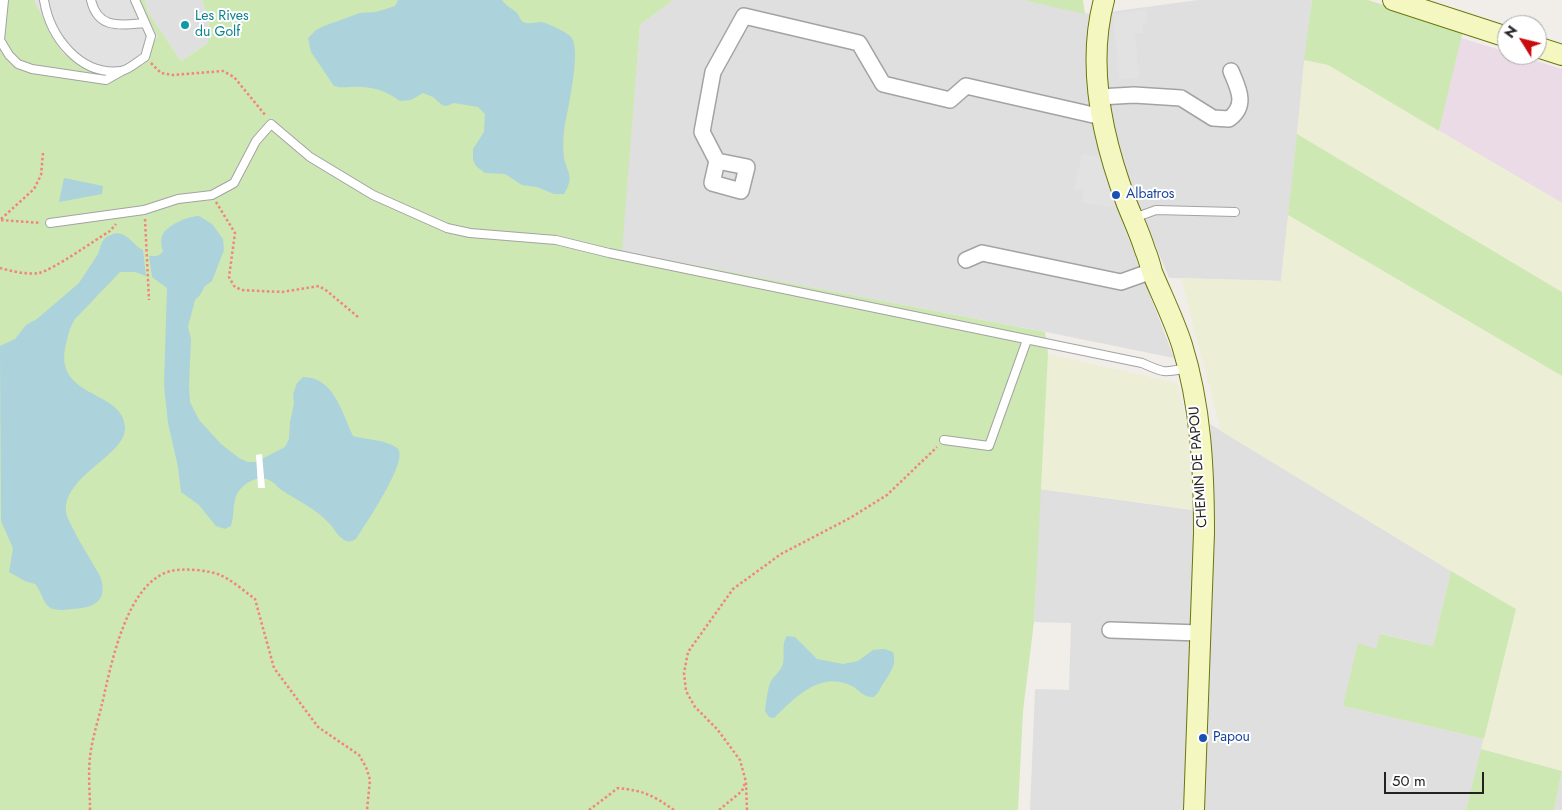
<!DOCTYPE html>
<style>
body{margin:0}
#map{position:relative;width:1562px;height:810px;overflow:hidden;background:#f1eee9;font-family:Jost,sans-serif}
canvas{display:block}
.north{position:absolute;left:1497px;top:15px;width:50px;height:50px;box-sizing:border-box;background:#fff;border:1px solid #a7a7a7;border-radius:50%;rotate:306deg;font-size:14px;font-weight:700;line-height:20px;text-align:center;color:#222}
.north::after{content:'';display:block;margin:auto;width:18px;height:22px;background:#c80c0e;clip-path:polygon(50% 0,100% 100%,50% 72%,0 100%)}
.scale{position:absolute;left:1384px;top:772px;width:100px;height:22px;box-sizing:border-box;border:2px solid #222;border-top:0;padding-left:6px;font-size:15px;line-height:18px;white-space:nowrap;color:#222;-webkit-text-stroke:4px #fff;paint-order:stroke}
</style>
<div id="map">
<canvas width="1562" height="810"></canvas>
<div class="north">N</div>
<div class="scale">50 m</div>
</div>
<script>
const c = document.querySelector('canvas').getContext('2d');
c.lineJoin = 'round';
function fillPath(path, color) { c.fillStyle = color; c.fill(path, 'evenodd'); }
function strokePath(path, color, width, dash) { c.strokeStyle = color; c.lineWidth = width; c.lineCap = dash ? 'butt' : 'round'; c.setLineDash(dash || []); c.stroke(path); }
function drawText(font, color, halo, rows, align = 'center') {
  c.font = font + ' Jost,sans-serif'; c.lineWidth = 4; c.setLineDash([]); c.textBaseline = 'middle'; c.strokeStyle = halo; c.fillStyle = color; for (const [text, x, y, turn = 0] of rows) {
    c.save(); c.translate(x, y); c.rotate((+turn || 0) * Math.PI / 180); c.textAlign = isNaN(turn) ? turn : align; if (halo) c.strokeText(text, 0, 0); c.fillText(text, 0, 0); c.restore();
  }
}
fillPath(new Path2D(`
 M145,0h57l7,21 -1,22 -27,18 -33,-49z
 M673,0h350l86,18v-6l89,-12h114l-31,281 -112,-3 -31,-75 -20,8 56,147 -128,-26 -425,-81 19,-226z
 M1210,424l241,147 -18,75 -52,-12 -5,15 -33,57 141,33 -18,71h-436l5,-121 34,1 2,-67 -37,-1 6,-133 174,24z
 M1562,772v38h-8z`), '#dfdfdf');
fillPath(new Path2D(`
 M1461,38l46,14v3h10l45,14v134l-123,-72z`), '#eadbe7');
fillPath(new Path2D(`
 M1304,60l24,5 234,138v89l-265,-158z
 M1288,215l274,161v395l-81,-22 35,-140 -65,-38 -230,-140 -40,-153 100,3z
 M1048,354l129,29 16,66 1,61 -154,-21z`), '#edeed6');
fillPath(new Path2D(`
 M0,0h145l3,12 33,49 27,-18 1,-22 -7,-21h471l-33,25 -18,226 423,81 3,22 -14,268 -11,89 -5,99h-1018z
 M1023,0h60l2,14z
 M1312,0h56l95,31 -24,100 -111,-66 -24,-5z
 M1297,134l265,158v84l-274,-161z
 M1451,571l65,38 -32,130 -141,-33 15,-63 18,6 4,-15 53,12z
 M1481,749l81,22 -8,39h-88z`), '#cde8b2');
fillPath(new Path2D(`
 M35,0h104l19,37 -40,42 -55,-25 -28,-51z
 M1147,9v14h-4v10h-8l4,45 -20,1 -6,-65z
 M1082,154l19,3 16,48 -7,2 -28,-5 2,-11 -10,-2z`), '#e2e2e2');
fillPath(new Path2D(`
 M398,0h104c4,6 9,8 14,12 4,4 4,10 10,11 5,1 10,-1 15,-1 4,0 28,11 30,15 11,13 -4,75 -7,94 -1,9 -1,18 0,27 3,15 11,18 0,36h-10l-17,-7 -15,-2 -17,-11 -20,-1 -9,-7 -3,-6v-11l11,-17 1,-18 -7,-7 -24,-4 -8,3 -4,-1 -9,-8 -10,-4 -12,7 -11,1c-15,-11 -30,-15 -50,-14 -6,0 -10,1 -16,-1l-23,-34 -3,-14 8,-8 8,-4 36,-13 16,-1 19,-6z
 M64,178l39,8 -1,8 -43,8z
 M199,216l13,8 11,15 1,11 -12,31 -7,5 -5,9 -5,5 -7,27 3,12 -2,46 1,17 9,18 22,24 18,14 9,4h8l29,-15 4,-8 1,-17 4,-18 -1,-10 4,-11 6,-6c31,0 39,36 50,59 13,4 32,3 44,12 14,10 -33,78 -41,91 -4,2 -6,3 -10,2 -8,-4 -11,-11 -16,-17 -13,-14 -31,-23 -47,-33 -4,-2 -7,-7 -12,-10 -13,-7 -29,2 -35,15 -3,8 -2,20 -5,30l-6,3 -9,-3 -17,-21 -18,-13 -3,-25 -10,-44 -4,-38 3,-97 -15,-11 -3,-21c7,0 10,1 14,-5 -2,-5 -3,-12 0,-17 5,-9 25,-18 36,-18z
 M116,233c13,1 17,12 27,17l3,26 -11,-4h-15l-45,47c-5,8 -7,16 -9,25 -14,55 57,45 59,83 2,28 -62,48 -59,85 1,10 28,53 34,64 9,25 -6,32 -28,33 -6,1 -17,2 -23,-2 -7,-6 -8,-17 -14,-23l-10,-3 -16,-9 4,-24 -12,-27 -1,-175 15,-7 11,-14 11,-6 42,-36 19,-29 4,-12 4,-5z
 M787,636l8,1 22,22 26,5 15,-3 15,-11 11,-1 9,3c4,12 -2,19 -8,29 -5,6 -5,11 -11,16 -11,1 -15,-8 -24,-12 -30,-14 -56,13 -76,33l-5,-1 -4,-6c1,-9 2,-19 5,-28 3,-7 12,-12 13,-20 2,-9 -2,-19 4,-27z`), '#acd2dc');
fillPath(new Path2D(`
 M262,454l3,34h-7l-2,-33z`), '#fff');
const lane = new Path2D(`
 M4,0l-4,40 9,15 9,9 14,5 74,11 16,-9
 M44,0c6,37 36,76 77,71 8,-1 17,-10 24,-14l6,-21 -16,-36
 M91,0c7,30 30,25 54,23
 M1134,218l22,-8 79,2
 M50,223l94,-13 34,-11 34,-4 22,-12 22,-42 15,-17 39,33 63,38 74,33 23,5 86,7 53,13 533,110c22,10 22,10 45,5
 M944,440l45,6 38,-106`);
const street = new Path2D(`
 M1099,97l35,-2 47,3 32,20 16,1c19,-14 9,-31 2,-48
 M717,161l30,6 -6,24 -29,-8 5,-22 -15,-29 11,-60 31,-56 115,27 24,41 67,16 16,-14 136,31
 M966,260l16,-7 139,29 31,-11
 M1110,630l90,3`);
const secondary = new Path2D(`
 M1104,0c-18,67 -1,141 23,204 6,15 13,30 18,46 3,7 5,14 7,22 10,24 22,48 30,73 19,61 22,125 22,188l-10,277
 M1393,0l114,37
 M1537,47l25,8`);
strokePath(lane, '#a3a3a3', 10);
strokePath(street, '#a3a3a3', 18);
strokePath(secondary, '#6b760b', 22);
strokePath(new Path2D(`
 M151,63l10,10 12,2 50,-4 11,6 32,39
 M216,202l19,31 -6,44 5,9 7,4 41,2 37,-6 8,5 31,26
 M1,219l33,-30 7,-14 2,-22
 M145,219l4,81
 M1,220l40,3
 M0,268c11,3 27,7 39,5 14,-3 56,-33 71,-42l6,-7
 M90,810c0,-17 -2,-36 0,-53 2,-18 8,-36 12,-53 9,-38 24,-122 69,-133 12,-3 38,-1 49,4 12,5 24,16 35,24l19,69 44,59 41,28 7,12 4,13 -3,30
 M589,810l29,-22c27,3 34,7 56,22
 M719,810l23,-19 3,-8
 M747,810l-1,-28 -6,-22 -23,-31 -22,-22 -9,-16 -2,-18 4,-21 45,-63 48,-35 69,-36 37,-23 50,-48`), '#f28479', 2.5, [2.5, 2.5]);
strokePath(lane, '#fff', 8);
strokePath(street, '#fff', 15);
strokePath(secondary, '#f5f7c1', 20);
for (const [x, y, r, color] of [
 [185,25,5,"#0f9aa8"],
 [1116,195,5,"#1a4fb4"],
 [1203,738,5,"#1a4fb4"]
]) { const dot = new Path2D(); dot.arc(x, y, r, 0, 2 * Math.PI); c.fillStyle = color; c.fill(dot); strokePath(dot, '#fff', 2); }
drawText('14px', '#0d838f', '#fff', [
 ["Les Rives",195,17],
 ["du Golf",195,33]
], 'left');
drawText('14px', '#164399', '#fff', [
 ["Albatros",1126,195],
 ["Papou",1213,738]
], 'left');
drawText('14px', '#222', '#fff', [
 ["CHEMIN DE PAPOU",1199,467,-94]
]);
</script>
